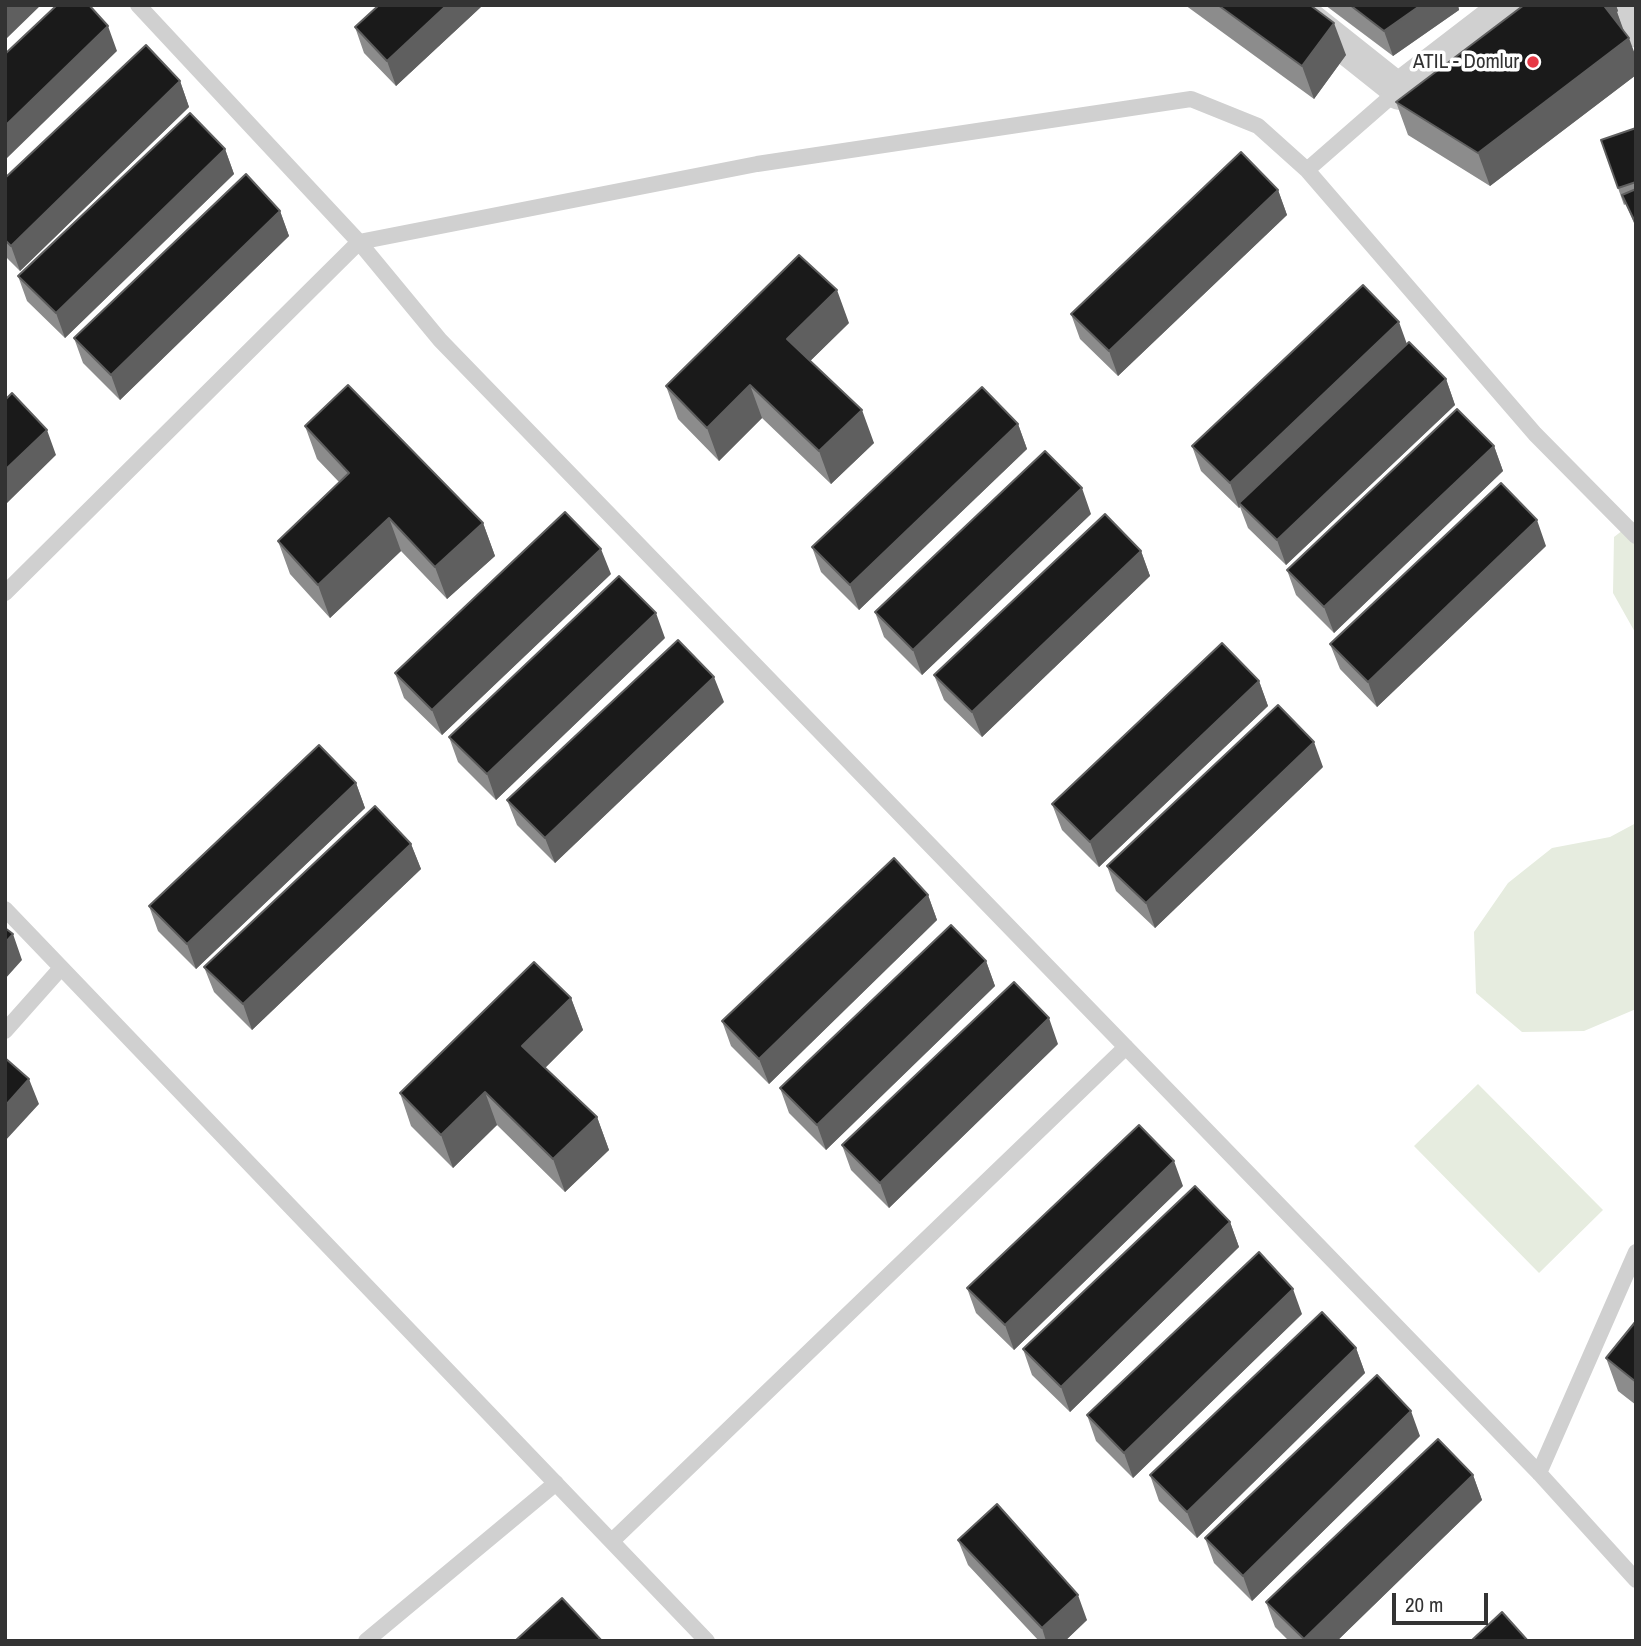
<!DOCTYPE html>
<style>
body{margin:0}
#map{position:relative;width:1641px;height:1646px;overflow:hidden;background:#fff;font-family:"Archivo Narrow",sans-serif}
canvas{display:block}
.frame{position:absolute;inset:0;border:7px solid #333;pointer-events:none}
.scale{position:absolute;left:1392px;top:1593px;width:96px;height:32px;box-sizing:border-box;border:4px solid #333;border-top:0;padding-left:9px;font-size:21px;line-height:24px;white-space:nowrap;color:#333;-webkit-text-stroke:5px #fff;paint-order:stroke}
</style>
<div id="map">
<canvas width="1641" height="1646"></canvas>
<div class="frame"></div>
<div class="scale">20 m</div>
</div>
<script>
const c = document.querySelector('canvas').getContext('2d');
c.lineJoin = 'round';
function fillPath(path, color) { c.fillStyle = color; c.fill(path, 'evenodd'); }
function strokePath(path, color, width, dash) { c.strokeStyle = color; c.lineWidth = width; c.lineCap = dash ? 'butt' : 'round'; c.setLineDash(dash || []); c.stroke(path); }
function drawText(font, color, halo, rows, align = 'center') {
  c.font = font + ' "Archivo Narrow",sans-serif'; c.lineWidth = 7; c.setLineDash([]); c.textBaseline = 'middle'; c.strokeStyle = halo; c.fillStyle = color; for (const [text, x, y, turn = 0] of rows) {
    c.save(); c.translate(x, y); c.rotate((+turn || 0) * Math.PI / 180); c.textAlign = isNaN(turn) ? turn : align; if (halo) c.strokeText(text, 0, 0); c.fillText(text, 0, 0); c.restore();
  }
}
fillPath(new Path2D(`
 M1636,520v114l-23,-41 1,-56z
 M1636,823v186l-52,22 -62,1 -46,-39 -2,-61 34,-49 44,-35 58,-11z
 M1478,1084l125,126 -64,63 -125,-127z`), '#e6ecdf');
strokePath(new Path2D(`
 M138,5l221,237 81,98 1099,1133 97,107
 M1307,170l228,264 101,102
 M5,593l354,-351 398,-78 434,-65 67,27 49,44 87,-76 6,-3
 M5,909l702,732
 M5,1031l56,-63
 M1539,1473l97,-221
 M612,1541l514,-494
 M366,1641l190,-158`), '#d0d0d0', 16);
strokePath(new Path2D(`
 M1292,5l108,86
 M1626,5l10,26`), '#d0d0d0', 33);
strokePath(new Path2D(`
 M1400,91l112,-86`), '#d0d0d0', 38);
fillPath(new Path2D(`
 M1185,5h125l36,50 -32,44z
 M1325,5h133l1,5 -66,46z
 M1524,5h92l2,6 -1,1 6,19 13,26v18l-146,111 -82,-51 -12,-33z
 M482,6l-86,80 -32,-33 -9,-26z
 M180,81l9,26 -169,164 -15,-15v-78z
 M1636,128v100l-10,-24 -2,1 -23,-65z
 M225,149l9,25 -169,164 -38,-37 -9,-25z
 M1278,190l9,25 -169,161 -38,-37 -9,-25z
 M280,211l9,25 -169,164 -37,-37 -9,-25z
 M849,323l-39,38 64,82 -43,41 -69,-66 -43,43 -41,-42 -12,-33z
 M1407,344l39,35 9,26 -169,160 -38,-37 -8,-21 -1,1 -38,-37 -9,-25z
 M1018,424l9,25 -168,161 -38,-38 -9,-25z
 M305,426l178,97 12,33 -48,43 -46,-48 -71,67 -40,-44 -12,-33 61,-59 -22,-23z
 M1494,446l9,25 -169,162 -38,-38 -9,-25z
 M1091,514l-169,161 -38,-38 -9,-25z
 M1546,546l-169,161 -37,-38 -10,-25z
 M1141,551l9,25 -168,161 -38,-37 -10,-25z
 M611,574l-169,161 -38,-37 -9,-25z
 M665,638l-169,162 -38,-38 -9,-25z
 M1259,681l9,25 -169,161 -37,-37 -10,-26z
 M724,702l-169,161 -38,-38 -10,-25z
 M1323,767l-168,161 -39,-37 -9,-25z
 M356,783l9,25 -169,161 -38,-38 -9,-25z
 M411,844l10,25 -169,161 -38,-38 -10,-25z
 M928,895l9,25 -168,164 -38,-38 -9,-25z
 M986,961l9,25 -169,164 -37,-37 -9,-25z
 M571,998l12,32 -38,38 52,49 12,33 -44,42 -68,-67 -44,43 -42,-42 -11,-33z
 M1058,1044l-169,164 -38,-38 -9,-25z
 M1183,1186l-169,164 -38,-37 -9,-25z
 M1230,1222l9,25 -169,165 -38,-37 -9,-26z
 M1302,1314l-169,164 -37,-37 -9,-26z
 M1636,1321v84l-18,-14 -12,-33z
 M1356,1348l9,25 -168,165 -38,-37 -9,-26z
 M1420,1436l-168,165 -38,-38 -9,-25z
 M1473,1475l9,25 -145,141h-48l-14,-14 -9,-25z
 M958,1540l129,80 -22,21h-26l-71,-76z`), '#8c8c8c');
fillPath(new Path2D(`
 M6,5h35l-36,35v-34z
 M447,5h34l1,1 -86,80 -9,-25z
 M1421,5h37l1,5 -66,46 -9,-25z
 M1607,5h9l2,6 -1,1 8,22 -20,-27z
 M1334,23l12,32 -32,44 -12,-33z
 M108,26l9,25 -112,109v-34z
 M1629,38l7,19v18l-146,111 -12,-33z
 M180,81l9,26 -169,164 -9,-25z
 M225,149l9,25 -169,164 -9,-25z
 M1278,190l9,25 -169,161 -9,-25z
 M280,211l9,25 -169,164 -9,-25z
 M837,290l12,33 -50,49 -12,-33z
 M1399,322l9,25 -169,156 1,4 -1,1 -9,-25z
 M1446,379l9,26 -169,160 -9,-25z
 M750,385l12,33 -43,43 -12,-33z
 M862,410l12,33 -43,41 -12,-33z
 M1018,424l9,25 -168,161 -9,-25z
 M47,430l9,25 -51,50v-35z
 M1494,446l9,25 -169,162 -10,-26z
 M1082,488l9,26 -169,161 -9,-25z
 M389,518l12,33 -71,67 -12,-33z
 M1537,520l9,26 -169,161 -9,-25z
 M483,523l12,33 -48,43 -12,-32z
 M601,549l10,25 -169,161 -10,-25z
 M1141,551l9,25 -168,161 -10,-25z
 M656,613l9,25 -169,162 -9,-26z
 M714,677l10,25 -169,161 -10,-25z
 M1259,681l9,25 -169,161 -9,-25z
 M1314,742l9,25 -168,161 -9,-25z
 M356,783l9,25 -169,161 -9,-25z
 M411,844l10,25 -169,161 -9,-26z
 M928,895l9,25 -168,164 -10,-25z
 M13,934l9,26 -17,19v-36z
 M986,961l9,25 -169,164 -9,-25z
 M571,998l12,32 -49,49 -12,-33z
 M1049,1018l9,26 -169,164 -9,-25z
 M29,1079l10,25 -34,37v-35z
 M485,1092l12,33 -44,43 -12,-33z
 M597,1117l12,33 -44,42 -12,-33z
 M1174,1161l9,25 -169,164 -9,-25z
 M1230,1222l9,25 -169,165 -9,-25z
 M1293,1289l9,25 -169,164 -9,-25z
 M1356,1348l9,25 -168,165 -10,-26z
 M1411,1411l9,25 -168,165 -9,-25z
 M1473,1475l9,25 -145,141h-32l-1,-2z
 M1078,1595l9,25 -22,21h-19l-4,-13z`), '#5f5f5f');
const building = new Path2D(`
 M57,5h32l19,21 -103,100v-72z
 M379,5h68l-60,56 -32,-34z
 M1218,5h92l24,18 -32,43z
 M1350,5h71l-37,26z
 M1524,5h83l-2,2 24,31 -151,115 -82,-51z
 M146,45l34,36 -169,165 -6,-6v-62z
 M190,113l35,36 -169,164 -38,-37z
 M1636,128v54l-18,6 -17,-48z
 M1241,152l37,38 -169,161 -38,-37z
 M246,174l34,37 -169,164 -37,-37z
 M1636,189v35l-14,-29z
 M799,255l38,35 -50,49 75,71 -43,41 -69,-66 -43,43 -41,-42z
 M1363,285l36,37 -169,161 -38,-37z
 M1409,342l37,37 -169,161 -38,-37z
 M348,385l135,138 -48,44 -46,-49 -71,67 -40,-44 71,-68 -44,-47z
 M982,387l36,37 -168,161 -38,-38z
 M12,393l35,37 -42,40v-70z
 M1457,409l37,37 -170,161 -37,-37z
 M1045,451l37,37 -169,162 -38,-38z
 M1501,483l36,37 -169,162 -38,-38z
 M565,512l36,37 -169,161 -37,-37z
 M1105,514l36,37 -169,161 -38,-37z
 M619,576l37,37 -169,161 -38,-37z
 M678,640l36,37 -169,161 -38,-38z
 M1222,643l37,38 -169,161 -38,-38z
 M1278,705l36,37 -168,161 -39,-37z
 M319,745l37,38 -169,161 -38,-38z
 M375,806l36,38 -168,160 -39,-37z
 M894,858l34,37 -169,164 -37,-38z
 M951,925l35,36 -169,164 -37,-37z
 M5,928l8,6 -8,9z
 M534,962l37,36 -49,48 75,71 -44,42 -68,-67 -44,43 -41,-42z
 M1014,982l35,36 -169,165 -38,-38z
 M5,1058l24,21 -24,27z
 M1139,1125l35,36 -169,164 -38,-37z
 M1195,1186l35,36 -169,165 -38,-38z
 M1259,1252l34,37 -169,164 -37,-38z
 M1322,1312l34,36 -169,164 -37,-37z
 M1636,1321v61l-30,-24z
 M1377,1375l34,36 -168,165 -38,-38z
 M1438,1439l35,36 -169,164 -38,-37z
 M997,1504l81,91 -36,33 -84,-88z
 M562,1598l40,43h-87z
 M1502,1612l26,29h-57z`);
fillPath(building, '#1a1a1a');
strokePath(building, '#5f5f5f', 2);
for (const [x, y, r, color] of [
 [1533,62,7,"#e63946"]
]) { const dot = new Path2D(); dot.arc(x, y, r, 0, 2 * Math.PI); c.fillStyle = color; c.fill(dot); strokePath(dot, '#fff', 2.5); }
drawText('21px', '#333', '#fff', [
 ["ATIL - Domlur",1519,62]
], 'right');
</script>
